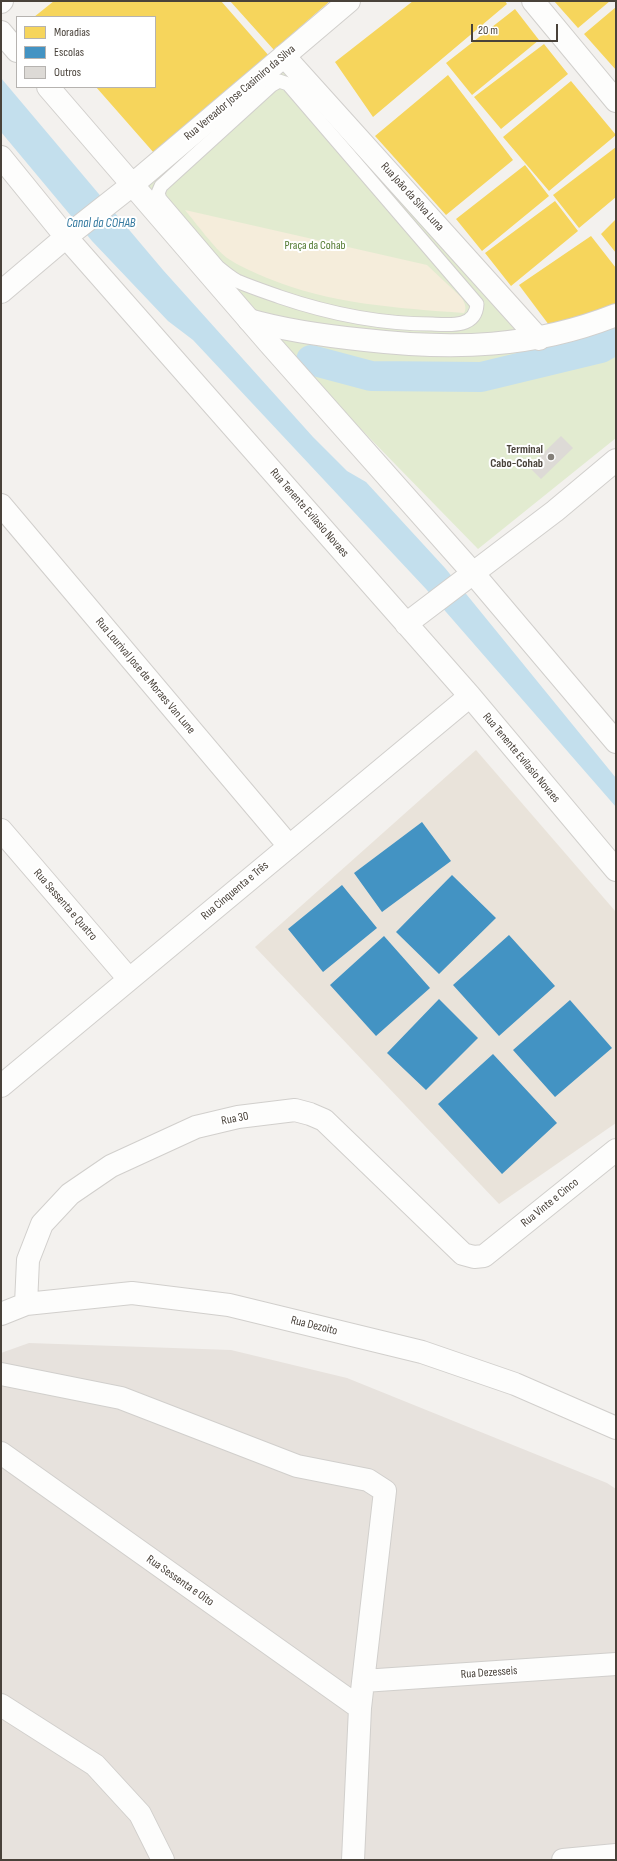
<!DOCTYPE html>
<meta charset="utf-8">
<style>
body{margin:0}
#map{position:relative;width:617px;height:1861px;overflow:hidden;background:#f3f1ee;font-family:"Sofia Sans Condensed",sans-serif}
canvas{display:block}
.frame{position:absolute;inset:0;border:2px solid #49423a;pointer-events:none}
.legend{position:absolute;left:16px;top:16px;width:140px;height:72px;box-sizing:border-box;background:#fff;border:1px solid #b6b3b0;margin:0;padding:5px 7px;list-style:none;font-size:12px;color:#49423a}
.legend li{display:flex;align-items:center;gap:8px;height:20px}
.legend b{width:20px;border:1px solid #b6b3b0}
.scale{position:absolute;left:471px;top:24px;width:87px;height:18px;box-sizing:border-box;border:2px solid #49423a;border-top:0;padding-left:5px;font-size:12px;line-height:14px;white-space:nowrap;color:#49423a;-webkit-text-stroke:3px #fff;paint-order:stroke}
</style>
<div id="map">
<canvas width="617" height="1861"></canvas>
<div class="frame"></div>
<ul class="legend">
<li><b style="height:11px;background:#f6d55c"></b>Moradias</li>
<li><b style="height:11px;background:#4393c3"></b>Escolas</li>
<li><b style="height:11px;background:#dddad6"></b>Outros</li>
</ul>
<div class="scale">20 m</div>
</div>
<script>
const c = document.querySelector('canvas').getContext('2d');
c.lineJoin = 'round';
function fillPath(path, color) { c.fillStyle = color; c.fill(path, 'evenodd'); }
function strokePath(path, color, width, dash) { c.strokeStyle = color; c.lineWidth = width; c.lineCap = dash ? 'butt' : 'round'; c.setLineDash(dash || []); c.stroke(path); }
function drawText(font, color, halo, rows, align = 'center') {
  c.font = font + ' "Sofia Sans Condensed",sans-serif'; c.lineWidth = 4; c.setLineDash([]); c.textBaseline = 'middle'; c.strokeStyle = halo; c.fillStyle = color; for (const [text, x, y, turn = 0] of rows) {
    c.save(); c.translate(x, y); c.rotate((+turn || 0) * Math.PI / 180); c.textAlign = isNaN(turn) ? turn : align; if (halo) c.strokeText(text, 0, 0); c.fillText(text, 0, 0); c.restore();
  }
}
fillPath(new Path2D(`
 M29,1343l202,7 116,28 260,105 9,6v371h-615v-507z`), '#e7e2dd');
fillPath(new Path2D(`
 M476,750l140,162v211l-117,81 -244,-257z`), '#e9e3da');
fillPath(new Path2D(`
 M285,63l249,287 82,-11v99l-138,111 -205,-210 -127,-141 1,-14z`), '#e2ebd0');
fillPath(new Path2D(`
 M185,210l242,55 35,33c3,6 5,10 2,15 -67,-5 -134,-9 -197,-35 -14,-6 -28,-12 -40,-20 -12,-9 -32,-36 -42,-48z`), '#f5eddb');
fillPath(new Path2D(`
 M1,78l162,192 150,167 34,34 19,11 79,86 171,210v29l-190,-218 -233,-249 -25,-19 -76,-80 -91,-109z`), '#c3dfed');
fillPath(new Path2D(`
 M54,1h167l49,56 -116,96 -58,-66h59v-70h-121z
 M230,1h100l-56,49z
 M413,1h92l2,3 -134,113 -38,-55z
 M554,1h56l-32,27z
 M616,7v63l-32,-36z
 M515,9l24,31 -67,55 -26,-32z
 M544,44l24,30 -67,55 -27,-32z
 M448,75l65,85 -67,55 -71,-79z
 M571,81l45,54 -67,56 -46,-54z
 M616,147v50l-37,31 -26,-33z
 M525,165l24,31 -67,55 -26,-32z
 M555,201l23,30 -67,55 -26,-33z
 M616,219v34l-15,-19z
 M591,236l25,32v39l-61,26 -36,-48z`), '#f6d55c');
fillPath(new Path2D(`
 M422,822l29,39 -69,51 -28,-39z
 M452,875l44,43 -57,56 -43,-42z
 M342,885l35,43 -54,44 -35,-43z
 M509,935l46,51 -56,50 -46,-51z
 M384,936l46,52 -54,48 -46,-51z
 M439,999l39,39 -52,52 -39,-37z
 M570,1000l42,48 -57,49 -42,-47z
 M493,1054l64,69 -55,51 -64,-70z`), '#4393c3');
strokePath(new Path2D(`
 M311,360l60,16 110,1 120,-29 15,-9`), '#c3dfed', 30);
fillPath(new Path2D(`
 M561,436l12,12 -32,31 -12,-12z`), '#dddad6');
const service = new Path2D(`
 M279,81l9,3 189,220c-1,24 -27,21 -45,20 -53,0 -102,-10 -152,-27 -14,-5 -29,-10 -43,-16 -7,-4 -13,-9 -19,-14l-58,-68 -2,-6 3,-7 111,-101z`);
const minor = new Path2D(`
 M533,1l83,100
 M284,56l255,283
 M66,237l404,459 146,174
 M249,320c38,11 77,16 116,20 88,10 168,8 251,-25
 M1,505l288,341
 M406,624l149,-113 61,-51
 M1,830l128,149
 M1,1086l469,-390
 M26,1304l2,-44 14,-36 28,-30 41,-28 85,-39 42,-10 57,-7 15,4 14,6 139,134 11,3 10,-1 132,-106
 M1,1314l25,-10 106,-11 97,12 193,47 93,32 101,44
 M1,1374l120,24 176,68 71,14 17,11 -25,217 -7,152
 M1,1453l359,255
 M363,1681l253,-17
 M1,1705l94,60 45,49 23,46
 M563,1860l53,-5`);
const tertiary = new Path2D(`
 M1,2l1,-1
 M1,32l16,19
 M48,87l221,256 204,230 143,169
 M1,157l65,80
 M1,292l65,-55 66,-52 217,-184`);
strokePath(service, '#d1cfcc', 15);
strokePath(minor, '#d1cfcc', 24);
strokePath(tertiary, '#d1cfcc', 24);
strokePath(service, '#fdfdfc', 13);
strokePath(minor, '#fdfdfc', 22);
strokePath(tertiary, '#fdfdfc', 22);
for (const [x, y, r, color] of [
 [551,457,4,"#847f79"]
]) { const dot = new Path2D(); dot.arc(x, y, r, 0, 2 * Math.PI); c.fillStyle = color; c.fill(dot); strokePath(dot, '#fff', 1.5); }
drawText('12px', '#49423a', '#fff', [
 ["Rua Vereador Jose Casimiro da Silva",240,93,-40],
 ["Rua João da Silva Luna",412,197,48],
 ["Rua Tenente Evilasio Novaes",309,513,49],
 ["Rua Lourival Jose de Moraes Van Lune",145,676,50],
 ["Rua Tenente Evilasio Novaes",521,758,50],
 ["Rua Cinquenta e Três",235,891,-40],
 ["Rua Sessenta e Quatro",65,905,49],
 ["Rua 30",235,1119,-11],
 ["Rua Vinte e Cinco",550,1203,-39],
 ["Rua Dezoito",314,1326,14],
 ["Rua Sessenta e Oito",180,1581,35],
 ["Rua Dezesseis",489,1673,-4]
]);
drawText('12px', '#517930', '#fff', [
 ["Praça da Cohab",315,246]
]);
drawText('bold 12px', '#49423a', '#fff', [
 ["Terminal",543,450],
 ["Cabo-Cohab",543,464]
], 'right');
drawText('italic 13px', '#357aa0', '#fff', [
 ["Canal da COHAB",101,224]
]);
</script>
